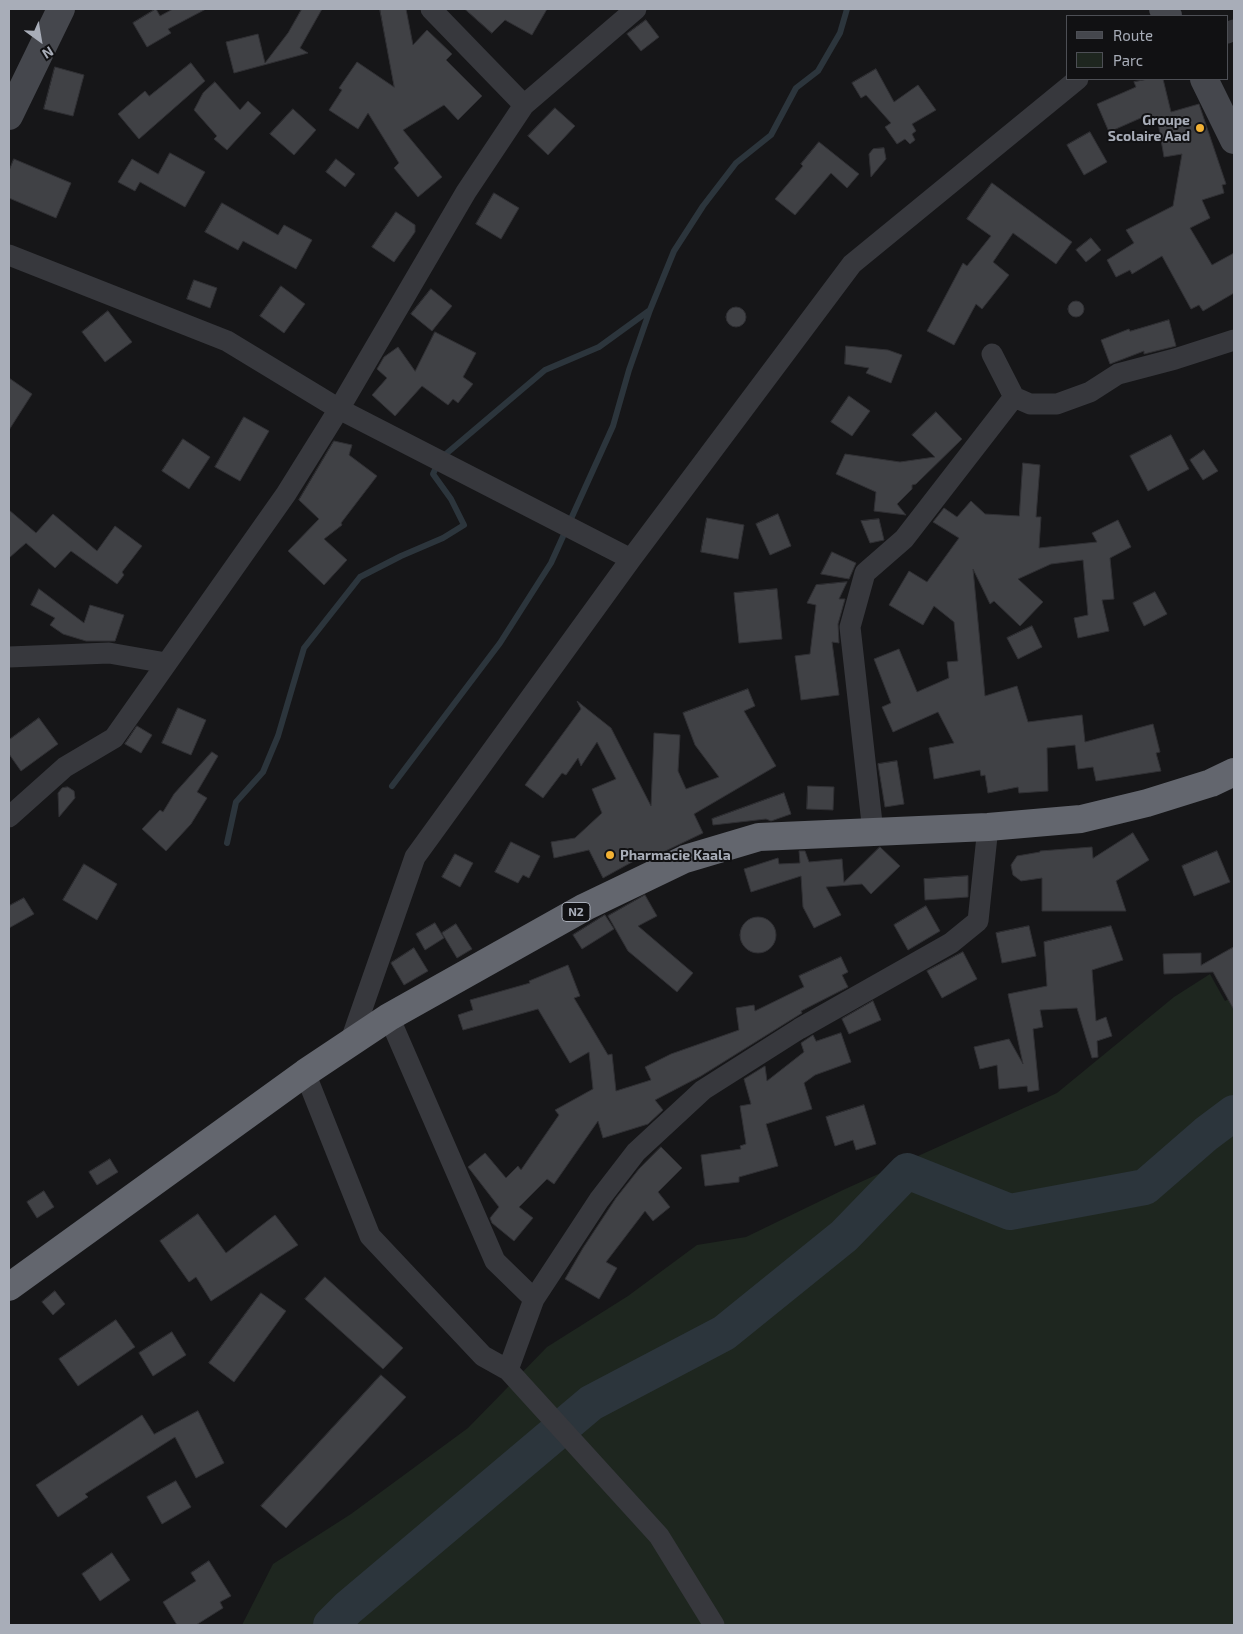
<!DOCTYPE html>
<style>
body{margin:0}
#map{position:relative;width:1243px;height:1634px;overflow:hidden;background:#161618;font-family:"Exo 2",sans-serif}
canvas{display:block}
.frame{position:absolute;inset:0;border:10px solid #a8adb8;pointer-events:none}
.legend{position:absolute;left:1066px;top:15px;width:162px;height:65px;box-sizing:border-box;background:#111113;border:1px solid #4d4f55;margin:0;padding:6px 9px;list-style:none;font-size:15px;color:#a8adb8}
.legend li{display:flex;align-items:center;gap:10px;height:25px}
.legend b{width:25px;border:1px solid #4d4f55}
.north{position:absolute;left:15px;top:15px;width:50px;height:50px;-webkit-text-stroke:4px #111113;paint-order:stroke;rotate:148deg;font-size:14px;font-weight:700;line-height:20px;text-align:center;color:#a8adb8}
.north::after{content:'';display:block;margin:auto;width:18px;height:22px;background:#a8adb8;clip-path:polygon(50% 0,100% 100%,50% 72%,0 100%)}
</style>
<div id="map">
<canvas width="1243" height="1634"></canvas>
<div class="frame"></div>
<ul class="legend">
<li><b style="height:6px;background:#45474d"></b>Route</li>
<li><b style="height:14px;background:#1e261f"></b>Parc</li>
</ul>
<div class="north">N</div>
</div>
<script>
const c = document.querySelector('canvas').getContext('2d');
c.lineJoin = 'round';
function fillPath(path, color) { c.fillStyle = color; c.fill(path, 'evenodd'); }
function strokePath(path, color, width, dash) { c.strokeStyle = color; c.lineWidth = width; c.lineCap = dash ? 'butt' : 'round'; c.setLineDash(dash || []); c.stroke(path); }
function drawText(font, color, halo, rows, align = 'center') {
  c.font = font + ' "Exo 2",sans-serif'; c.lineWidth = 4; c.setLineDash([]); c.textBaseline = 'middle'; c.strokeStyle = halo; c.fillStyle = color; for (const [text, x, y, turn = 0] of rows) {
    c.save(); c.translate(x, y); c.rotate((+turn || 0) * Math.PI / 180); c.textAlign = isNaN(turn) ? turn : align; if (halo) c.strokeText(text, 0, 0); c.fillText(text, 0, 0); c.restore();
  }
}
fillPath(new Path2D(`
 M1210,974l15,27 9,-5v629h-992l31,-61 78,-50 117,-86 79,-81 81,-51 69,-51 49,-8 97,-47 214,-97 117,-96z`), '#1e261f');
strokePath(new Path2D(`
 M392,786l108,-143 51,-80 62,-137 16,-56 21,-60 24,-59 29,-45 33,-43 35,-28 25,-47 22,-17 22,-38 7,-24
 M227,843l9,-41 27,-30 15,-36 26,-88 56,-71 41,-21 42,-18 21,-13 -13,-26 -18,-25 7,-15 105,-89 54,-23 51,-37`), '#2c353c', 6);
strokePath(new Path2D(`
 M331,1625l17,-17 243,-205 133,-70 120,-97 63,-65 103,41 135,-25 61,-53 28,-21`), '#2c353c', 36);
const building = new Path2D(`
 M156,9l4,7 13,-7h33l-38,20 3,4 -24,14 -14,-24z
 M302,9h20l-22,39 8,5 -74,20 -8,-31 32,-8 7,29 23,-30z
 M380,9h26l7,36 14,-15 25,24 -6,6 36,36 -24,24 -14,-15 -41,25 39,47 -24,20 -24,-29 5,-5 -31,-50 -10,16 -29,-19 13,-20 -3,-2 18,-26 37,25z
 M465,9h82l-15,26 -27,-15 -13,13z
 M646,20l13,17 -18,14 -14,-17z
 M191,63l14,18 -66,58 -21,-25 27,-23 4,5z
 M55,67l29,8 -11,41 -29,-7z
 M876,69l18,33 24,-17 18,25 -24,14 4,7 -4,3 3,6 -5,4 -5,-5 -8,5 -12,-17 6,-4 -25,-28 -5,3 -9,-15z
 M1149,79h14l8,33 28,-8 27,80 -4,1 2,8 -22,7 8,18 -20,10 22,37 22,-12v40l-31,18 -4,-6 -8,4 -29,-53 -30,18 -2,-4 -14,7 -9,-17 27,-17 -8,-13 47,-24 9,-52 -18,3 -7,-40 -14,3v-3l-34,15 -12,-28 39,-17 -2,-5z
 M215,82l25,28 8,-9 13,12 -34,37 -13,-11 3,-3 -23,-26 9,-17z
 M555,108l20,18 -27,29 -20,-19z
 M293,109l23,21 -22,25 -24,-21z
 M1090,132l17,30 -23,13 -17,-30z
 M819,142l40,32 -12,14 -16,-15 -36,42 -20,-16 28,-33 -2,-2z
 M884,148l2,11 -15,18 -2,-23 4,-5z
 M170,153l35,19 -20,35 -45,-25 -5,9 -17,-9 14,-23 26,15z
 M14,159l57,24 -15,35 -47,-20v-27z
 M336,159l19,15 -10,13 -19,-15z
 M992,183l80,59 -16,22 -43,-31 -20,29 16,13 -27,34 -6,-5 -22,41 -27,-14 36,-68 4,3 24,-30 -24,-17z
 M494,193l25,15 -18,31 -25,-15z
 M222,203l56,32 6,-10 28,15 -16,29 -53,-28 -5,9 -33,-18z
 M396,212l19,13v7l-21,30 -22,-15z
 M1091,238l10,12 -15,12 -10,-12z
 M194,280l23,8 -7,20 -23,-9z
 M281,286l24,18 -21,29 -24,-17z
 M431,289l21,17 -20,25 -21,-17z
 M1068 309a8 8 0 1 1 16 0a8 8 0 1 1-16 0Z
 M726 317a10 10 0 1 1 20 0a10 10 0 1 1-20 0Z
 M108,311l24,31 -27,20 -23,-30z
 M1169,320l7,26 -32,8v-3l-34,13 -9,-24 28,-11 1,2z
 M435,332l41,21 -13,24 10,7 -15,19 -5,-4 -5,6 -26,-19 -27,30 -23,-21 15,-17 -10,-9 7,-12 14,-10 17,24z
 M846,346l42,4 14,5 -11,28 -25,-10 3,-5 -24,-4z
 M9,378l23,16 -23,36z
 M849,396l21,15 -18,25 -21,-14z
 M936,412l26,27 -46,45 -4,1v4l-15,15 9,11 -32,-4 2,-19 -40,-18 9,-20 55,8 35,-5 -23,-22z
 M244,417l25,14 -29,50 -25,-14z
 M1171,435l18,34 -41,22 -18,-35z
 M183,439l27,18 -21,32 -27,-18z
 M334,441l18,4 -3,10 28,21 -36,47 1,2 -18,14 23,21 -23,25 -36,-34 31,-32 -20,-19z
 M1204,450l14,21 -15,9 -13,-20z
 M1023,463l17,2 -4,52h5l-2,31 58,-6 -5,-9 26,-13 13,27 -21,11 4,41 -12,1 7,31 -31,7 -4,-20 14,-3 -5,-55 -32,4 -33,15 25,23 -23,24 -26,-25 -4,3 -17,-35 12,127 32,-10 11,36 54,-7 3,27 68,-18 7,28 -4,1 5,18 -65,10 -3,-14 -15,2 -3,-24 -28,3 1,43 -29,2 -1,-6 -30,6 -3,-18 -4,1 -1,-6 -46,9 -5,-31 25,-5 -16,-31 -45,20 -11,-25 9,-4 -17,-44 25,-10 18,43 32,-14 -2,-16 11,-1 -4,-39 -20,-16 -11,19 -34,-20 20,-34 18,11 32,-44 -26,-16 11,-14 13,9 14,-16 14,13 34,2z
 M9,510l27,23 17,-19 44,37 18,-25 27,20 -20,26 2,3 -7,9 -46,-33 -16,17 -29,-25 -17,15z
 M778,514l13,32 -21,9 -14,-31z
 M707,518l37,7 -6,34 -37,-7z
 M879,519l5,21 -14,3 -9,-22z
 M832,552l24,11 -7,16 -28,-5z
 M847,582l-8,17h6l-7,25 1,19 -7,-1 7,53 -38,5 -6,-44 15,-2 6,-49 -9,-2 9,-18z
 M39,589l45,34 6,-18 34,10 -9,26h-29l-23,-7 -13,-9 5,-7 -24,-13z
 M777,589l5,50 -43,4 -5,-50z
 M1155,592l12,22 -23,12 -11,-23z
 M1032,626l10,21 -24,12 -11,-21z
 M748,689l7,17 -11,5 32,55 -82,48 9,19 -48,23 -3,-5 -49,27 -14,-28 -35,8 -3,-16 24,-4 27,-25 -10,-24 24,-10 -19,-37 -16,24 -3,-8 -12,17 -4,-2 -19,25 -18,-13 56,-76 -4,-8 34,27 40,78 3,-73 26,2 -2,36 8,18 33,-12 -24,-32 -12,-32z
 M178,708l28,12 -15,35 -29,-12z
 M39,718l19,26 -37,27 -12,-17v-14z
 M137,726l15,9 -11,18 -16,-9z
 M212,752l6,4 -21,36 10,6 -16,26 -25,27 -24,-22 18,-19 3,2 11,-18z
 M897,761l7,43 -19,3 -7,-43z
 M808,786l26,1 -1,23 -26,-1z
 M68,787l6,4 1,7 -16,19 -1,-24 4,-5z
 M784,793l7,21 -20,7 -5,-2 -53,6 -1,-6z
 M1133,833l16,27 -33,21 10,30h-84v-33l-21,3 -8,-6 -2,-10 6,-9 23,-4v-1l52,-4 1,11z
 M511,842l29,14 -11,22 -6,-3 -5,8 -23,-11z
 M880,847l20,19 -29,28 -9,-10 -36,3 15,28 -27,13 -11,-21 -2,-31 -50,16 -7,-23 34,-11 1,6 21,-1 -1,-12h6l4,11 33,-3 2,23z
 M1217,851l13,31 -36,14 -12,-30z
 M455,854l18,9 -13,24 -18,-10z
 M84,864l33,20 -20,36 -34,-20z
 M968,876v21l-43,3 -1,-21z
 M645,895l12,21 -19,10 55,47 -16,19 -49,-41 -20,-35z
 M24,898l10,16 -25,14v-22z
 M926,906l14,25 -32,19 -14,-25z
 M605,915l9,14 -32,20 -9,-14z
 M740 935a18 18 0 1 1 36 0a18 18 0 1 1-36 0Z
 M435,923l9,15 -19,12 -9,-16z
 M456,924l16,25 -15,9 -15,-25z
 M1029,926l7,30 -34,7 -6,-30z
 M1111,926l12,34 -31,10 4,51 10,-4 6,19 -15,5 1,16 -6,1 -15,-50 -37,2 3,17 -10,2 6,61 -11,2 -1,-6 -28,3 -2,-24 -17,4 -6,-22 35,-8 14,25 -15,-70 39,-8 -3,-44z
 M1234,947v63l-21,-38 -49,2 -1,-20 38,-1v12z
 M414,948l14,23 -24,14 -13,-22z
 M963,952l14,27 -35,19 -15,-27z
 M841,957l7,15 -6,3 6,12 -47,24 1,2 -101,63 -46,24 8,10 -15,14 -45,14 -5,-17 -44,63 -7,-5 -28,28 14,11 -19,23 -22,-18 -2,-5 9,-11 -31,-40 17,-14 21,25 12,-12 3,4 38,-55 -4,-5 38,-21 -4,-37 -19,11 -32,-54 -75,21 -5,-15 15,-5 -3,-10 60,-17 -1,-2 39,-16 12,31 -6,2 34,57 4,-1 4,37 35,-11 -6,-13 26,-13 68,-24 -3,-22 18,-3 1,6 49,-24 -5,-11z
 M873,1001l8,19 -32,14 -7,-15z
 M841,1033l10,29 -36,13 -11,8 8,26 -46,15 12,42 -39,11v5l-34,4 -4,-31 40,-6 -1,-3 6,-2 -6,-38 11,-2 -7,-25 21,-13 2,15 37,-29 -3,-9 12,-8 3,6z
 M864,1105l12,39 -20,6 -3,-10 -18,6 -9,-29z
 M661,1147l21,21 -24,24 12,15 -17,14 -8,-10 -39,51 11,6 -18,31 -34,-20 18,-31 33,-50 23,-29z
 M110,1159l8,13 -21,13 -8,-13z
 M44,1191l10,16 -17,11 -10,-16z
 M198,1214l28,39 49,-38 23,30 -87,56 -15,-24 -7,5 -29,-41z
 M325,1277l78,71 -20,21 -78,-70z
 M55,1291l10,13 -12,11 -11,-13z
 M261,1293l25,18 -52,71 -25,-19z
 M116,1320l19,27 -57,39 -19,-27z
 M172,1332l14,23 -33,21 -14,-23z
 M381,1375l25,22 -120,131 -25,-22z
 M198,1411l26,52 -28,15 -21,-41 -90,57 3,3 -30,20 -22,-32 106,-70 12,19z
 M176,1481l15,26 -29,17 -15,-27z
 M112,1553l18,27 -30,21 -18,-27z
 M209,1561l22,35 -11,6 3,6 -27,17h-19l-14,-23 33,-21 -5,-8z`);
fillPath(building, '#404145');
strokePath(building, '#303034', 1);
strokePath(new Path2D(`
 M431,9l93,96
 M1227,33l7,-3
 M9,255l218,86 112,68 292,150
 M992,354l22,43 16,7h27l33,-12 28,-18 57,-15 59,-19
 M9,657l100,-4 57,10
 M9,817l56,-50 49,-29 172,-244 53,-85 127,-217 58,-87 112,-96
 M873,832l-23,-205 15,-54 39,-34 110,-142
 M389,1017l106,244 39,38
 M350,1043l65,-186 216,-298 221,-295 226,-185
 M305,1073l65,163 113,120 25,14 151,166 55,89
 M508,1370l26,-71 65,-99 37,-48 67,-62 96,-61 152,-86 27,-22 10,-94`), '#37383d', 21);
strokePath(new Path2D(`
 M1163,9l5,7
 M1204,79l30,61
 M9,116l52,-107`), '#45474d', 28);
strokePath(new Path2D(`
 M9,1287l296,-214 84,-56 196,-110 100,-48 74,-22 229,-10 93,-8 66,-16 64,-20 23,-11`), '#63666e', 28);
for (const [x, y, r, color] of [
 [1200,128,5,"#f2b134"],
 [610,855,5,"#f2b134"]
]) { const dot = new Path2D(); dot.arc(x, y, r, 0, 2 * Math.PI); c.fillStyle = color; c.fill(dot); strokePath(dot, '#111113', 2); }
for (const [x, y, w] of [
 [576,912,28]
]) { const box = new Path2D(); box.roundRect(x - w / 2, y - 9.5, w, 19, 4); c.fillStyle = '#111113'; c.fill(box); strokePath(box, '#a8adb8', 1); }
drawText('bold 12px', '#a8adb8', null, [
 ["N2",576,912]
]);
drawText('bold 14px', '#a8adb8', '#111113', [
 ["Groupe",1190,120],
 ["Scolaire Aad",1190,136],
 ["Pharmacie Kaala",620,855,"left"]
], 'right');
</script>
